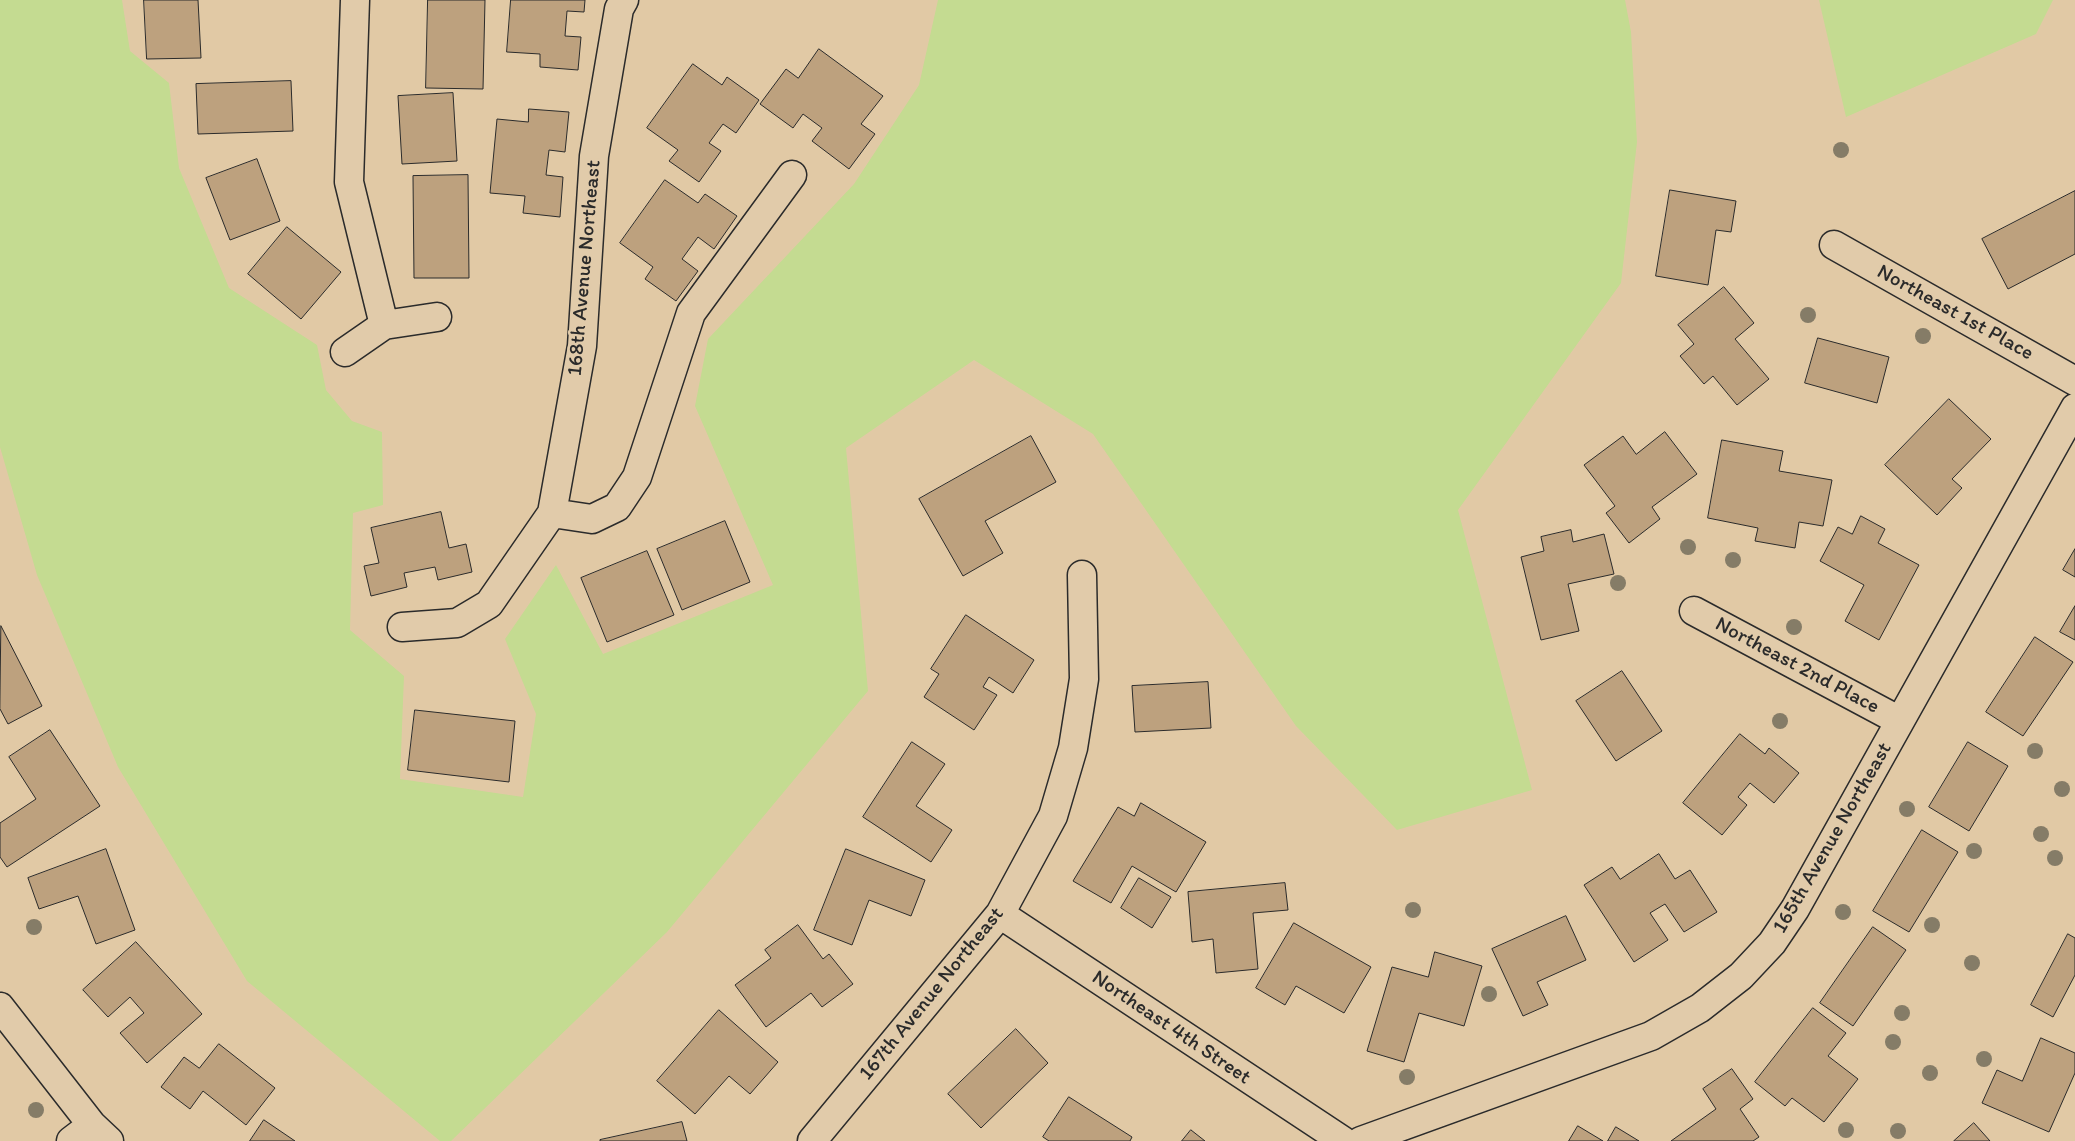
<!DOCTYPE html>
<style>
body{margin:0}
canvas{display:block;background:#e1c9a5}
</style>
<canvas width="2075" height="1141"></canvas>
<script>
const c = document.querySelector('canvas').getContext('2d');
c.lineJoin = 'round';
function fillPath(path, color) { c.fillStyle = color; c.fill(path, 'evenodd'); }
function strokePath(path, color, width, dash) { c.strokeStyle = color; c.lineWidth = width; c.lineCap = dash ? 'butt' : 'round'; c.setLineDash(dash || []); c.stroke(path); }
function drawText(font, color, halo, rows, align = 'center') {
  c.font = font + ' Itim,sans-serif'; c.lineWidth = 5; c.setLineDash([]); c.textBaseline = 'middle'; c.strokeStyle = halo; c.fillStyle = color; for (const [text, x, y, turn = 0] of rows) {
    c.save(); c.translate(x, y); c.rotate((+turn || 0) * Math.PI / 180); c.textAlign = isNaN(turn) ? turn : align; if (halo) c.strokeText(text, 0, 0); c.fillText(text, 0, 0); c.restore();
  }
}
fillPath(new Path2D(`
 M0,0h122l8,51 39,32 10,85 50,120 88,57 9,45 26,31 30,11 1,73 -30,8 -3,117 54,46 -4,103 123,18 13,-83 -31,-75 51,-74 47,89 170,-69 -78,-179 13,-67 146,-155 65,-99 19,-85h687l6,32 6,110 -16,141 -163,227 74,280 -135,40 -101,-104 -203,-292 -119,-74 -128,88 22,243 -201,241 -216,209h-11l-193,-160 -129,-214 -81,-192 -37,-128z
 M1819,0h234l-17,34 -190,83z`), '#c4db91');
const building = new Path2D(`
 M144,0h54l3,58 -54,1z
 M428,0h57l-2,89 -57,-1z
 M511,0h74l-1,12 -17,-1 -2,25 16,1 -3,33 -38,-3v-13l-33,-2z
 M819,49l64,47 -22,28 14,10 -26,35 -37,-28 10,-13 -19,-14 -10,14 -33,-24 26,-35 12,9z
 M693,64l29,21 5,-8 32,23 -23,33 -13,-9 -14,19 12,8 -22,31 -30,-21 9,-11 -31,-22z
 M291,81l2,50 -95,3 -2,-50z
 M453,93l4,68 -55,3 -4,-68z
 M529,109l40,3 -4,40 -16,-2 -3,25 17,2 -3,40 -37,-4 2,-17 -35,-3 7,-74 31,3z
 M257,159l23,62 -50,19 -24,-62z
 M468,175l1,103h-55l-1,-102z
 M665,180l33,23 7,-9 32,22 -23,33 -16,-12 -16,22 16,12 -22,30 -31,-22 8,-12 -33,-24z
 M1670,190l66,11 -5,31 -15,-2 -8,55 -52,-9z
 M2075,191v63l-67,35 -26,-50z
 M287,227l54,45 -40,47 -53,-45z
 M1724,287l30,36 -19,16 34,40 -32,26 -24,-29 -9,8 -24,-28 14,-12 -16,-19z
 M1818,338l71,19 -12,46 -72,-20z
 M1949,399l42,40 -39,40 10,9 -25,27 -52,-50z
 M1665,432l32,42 -45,33 8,12 -31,24 -23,-30 9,-7 -31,-41 39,-29 13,18z
 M1031,436l25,46 -71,39 18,32 -40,23 -44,-77z
 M1722,440l61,11 -4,20 53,9 -9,46 -24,-4 -4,26 -40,-7 3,-13 -50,-10z
 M441,512l8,36 17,-4 6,28 -34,8 -3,-13 -31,6 3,14 -36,9 -7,-30 15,-3 -8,-35z
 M1861,516l24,13 -7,14 41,22 -40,75 -34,-19 19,-36 -44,-24 18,-34 14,7z
 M725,521l25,61 -68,28 -25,-61z
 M1571,530l2,12 31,-8 10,40 -46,10 11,47 -38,9 -20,-83 23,-6 -3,-14z
 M2075,549v28l-12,-7z
 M647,551l27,64 -67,27 -26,-64z
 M2075,606v34l-15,-8z
 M966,615l68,45 -21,33 -24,-16 -6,10 14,8 -23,35 -50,-33 15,-23 -8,-5z
 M1,626l41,80 -34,18 -8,-15z
 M2035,637l38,25 -50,74 -37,-24z
 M1622,671l40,60 -46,30 -40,-60z
 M1208,682l3,46 -76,4 -3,-46z
 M415,710l100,11 -6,61 -101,-12z
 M50,730l50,76 -93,61 -7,-10v-34l36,-24 -27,-42z
 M1740,734l25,20 4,-6 30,25 -25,30 -24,-20 -12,14 9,8 -25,30 -39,-32z
 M912,742l33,22 -29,42 36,24 -21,32 -68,-45z
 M1968,742l40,24 -39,65 -40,-24z
 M1141,803l65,39 -30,50 -44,-26 -21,37 -38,-22 45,-74 16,9z
 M1922,830l36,22 -49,80 -36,-21z
 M106,849l29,81 -39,14 -18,-48 -39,13 -11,-31z
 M846,849l79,31 -14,36 -42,-16 -17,45 -38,-15z
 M1659,854l16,25 15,-9 27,42 -33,20 -19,-28 -15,9 18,27 -34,22 -50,-77 28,-18 8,12z
 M1139,878l32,19 -19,31 -31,-20z
 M1285,883l3,27 -35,3 5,56 -42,4 -3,-34 -21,3 -4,-50z
 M1566,916l20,44 -49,22 11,23 -25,11 -31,-67z
 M1294,923l77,44 -27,46 -48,-27 -11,19 -29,-17z
 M798,925l25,34 6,-5 24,30 -31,23 -11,-14 -45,34 -31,-42 36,-27 -6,-8z
 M1873,927l33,23 -53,76 -33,-23z
 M2068,934l7,4v37l-22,42 -22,-12z
 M136,942l66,72 -55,49 -27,-30 24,-20 -14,-16 -22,20 -25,-27z
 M1435,952l47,14 -18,60 -45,-13 -15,49 -37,-11 25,-84 36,10z
 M1813,1008l33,25 -18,23 30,23 -34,43 -32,-24 -7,8 -30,-24z
 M719,1010l59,52 -28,32 -21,-18 -34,38 -38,-33z
 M1016,1029l32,34 -67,65 -33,-34z
 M2041,1038l34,15v20l-26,59 -67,-29 15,-33 25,11z
 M219,1044l56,44 -29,37 -43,-34 -13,18 -29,-22 23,-30 15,11z
 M1732,1069l21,30 -13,10 19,28 -6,4h-82l45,-32 -13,-20z
 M1069,1097l63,40 -2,4h-81l-6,-4z
 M264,1120l31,21h-45z
 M682,1122l5,19h-87v-1z
 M1974,1123l16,18h-36z
 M1578,1126l25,15h-34z
 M1616,1127l23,14h-31z
 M1191,1130l14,11h-23z`);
fillPath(building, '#bda17e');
strokePath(building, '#2b2b2b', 1);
const street = new Path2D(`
 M355,0l-6,182 35,143
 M1834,245l241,136
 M345,352l39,-27 53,-8
 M552,513l40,6 25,-12 20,-30 54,-164 101,-138
 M1694,611l206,110
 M402,627l55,-4 32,-19 63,-91 30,-167 12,-190 25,-147 5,-9
 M1000,914l343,227
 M0,1007l92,118 17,16
 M71,1141l21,-16
 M812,1141l188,-227 53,-98 20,-68 11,-69 -2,-104
 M1361,1141l290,-105 49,-28 41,-32 31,-33 23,-34 280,-501`);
strokePath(street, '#2b2b2b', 31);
strokePath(street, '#e1cbaa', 28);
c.fillStyle = '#857c67';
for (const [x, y] of [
 [1841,150],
 [1808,315],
 [1923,336],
 [1688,547],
 [1733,560],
 [1618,583],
 [1794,627],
 [1780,721],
 [2035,751],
 [2062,789],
 [1907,809],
 [2041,834],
 [1974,851],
 [2055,858],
 [1413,910],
 [1843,912],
 [1932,925],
 [34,927],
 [1972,963],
 [1489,994],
 [1902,1013],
 [1893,1042],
 [1984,1059],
 [1930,1073],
 [1407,1077],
 [36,1110],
 [1846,1130],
 [1898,1131]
]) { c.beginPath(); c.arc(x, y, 8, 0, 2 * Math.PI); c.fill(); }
drawText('21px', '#2b2b2b', '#e1cbaa', [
 ["168th Avenue Northeast",585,268,-85],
 ["Northeast 1st Place",1955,313,29],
 ["Northeast 2nd Place",1797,666,28],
 ["165th Avenue Northeast",1833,838,-60],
 ["167th Avenue Northeast",932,994,-51],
 ["Northeast 4th Street",1171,1028,34]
]);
</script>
